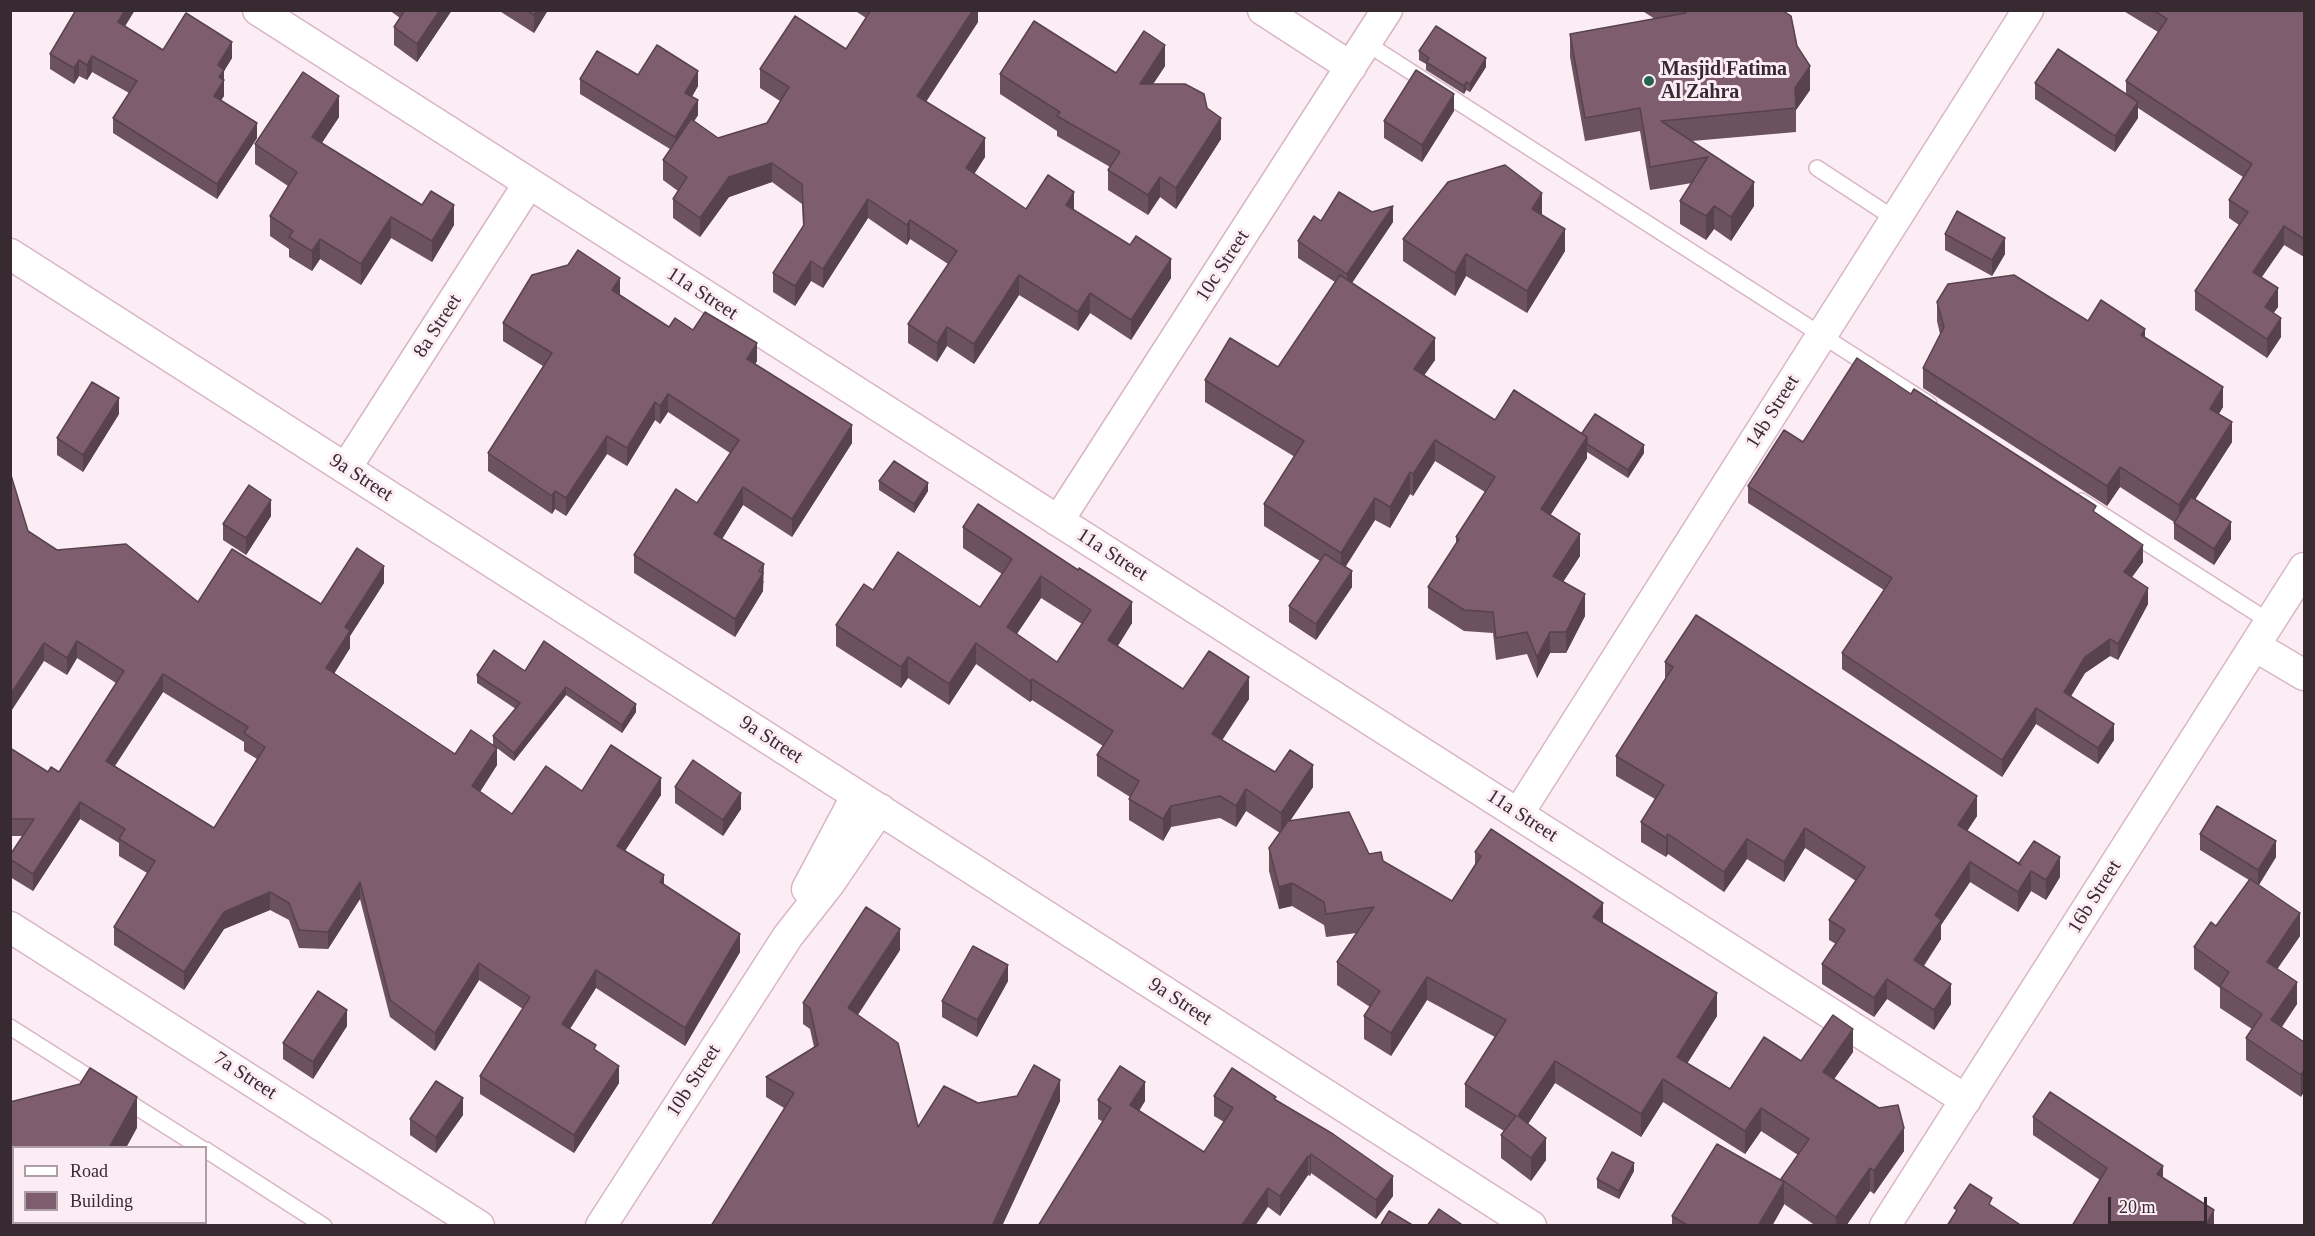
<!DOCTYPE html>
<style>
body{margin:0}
#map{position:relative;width:2315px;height:1236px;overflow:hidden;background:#fcedf4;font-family:"Times New Roman",serif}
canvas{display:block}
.frame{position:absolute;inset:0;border:12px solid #382a31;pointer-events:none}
.legend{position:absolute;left:12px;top:1146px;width:195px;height:78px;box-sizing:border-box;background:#fcedf4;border:2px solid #ae9fa6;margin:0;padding:8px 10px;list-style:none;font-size:18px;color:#382a31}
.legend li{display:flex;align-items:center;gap:12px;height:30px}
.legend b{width:30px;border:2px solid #ae9fa6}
.scale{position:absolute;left:2108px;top:1197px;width:99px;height:27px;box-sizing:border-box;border:3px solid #382a31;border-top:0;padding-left:8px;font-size:18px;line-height:21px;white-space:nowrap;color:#382a31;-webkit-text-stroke:4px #fcedf4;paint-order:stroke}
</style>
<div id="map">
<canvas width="2315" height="1236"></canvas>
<div class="frame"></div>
<ul class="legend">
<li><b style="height:8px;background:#fff"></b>Road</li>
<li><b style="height:16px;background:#7e5e6e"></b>Building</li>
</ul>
<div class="scale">20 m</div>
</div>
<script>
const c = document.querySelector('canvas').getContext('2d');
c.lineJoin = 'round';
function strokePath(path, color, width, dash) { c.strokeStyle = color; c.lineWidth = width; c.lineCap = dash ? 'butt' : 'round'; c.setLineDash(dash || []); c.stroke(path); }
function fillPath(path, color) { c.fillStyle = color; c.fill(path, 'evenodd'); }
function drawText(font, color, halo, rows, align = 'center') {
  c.font = font + ' "Times New Roman",serif'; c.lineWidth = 6; c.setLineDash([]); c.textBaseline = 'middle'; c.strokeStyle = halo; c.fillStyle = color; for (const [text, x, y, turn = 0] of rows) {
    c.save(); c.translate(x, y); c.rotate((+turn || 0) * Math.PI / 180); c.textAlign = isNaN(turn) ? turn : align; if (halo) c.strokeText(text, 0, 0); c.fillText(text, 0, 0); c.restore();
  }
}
const service = new Path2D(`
 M1366,43l563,361
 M1817,168l78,51
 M2081,501l189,121
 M10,1027l191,121
 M206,1150l118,76`);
const minor = new Path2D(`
 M258,10l1708,1090
 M1263,10l88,57
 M10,254l1521,972
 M346,468l183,-285
 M1058,521l329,-511
 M2255,646l49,29
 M1518,814l510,-804
 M807,889l50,-94
 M10,927l469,299
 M601,1226l187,-290 41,-52 51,-75
 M1885,1226l419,-658`);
strokePath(service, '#d9b5c6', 18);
strokePath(minor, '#d9b5c6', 33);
strokePath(service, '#fff', 15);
strokePath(minor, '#fff', 30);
fillPath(new Path2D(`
 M389,10h63l-35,52 -23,-17v-18l6,-9z
 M498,10h50l-14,23z
 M854,10h124v12l-52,80 59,55 -11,17 52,35 48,1 97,68 -40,62 -41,-27 -12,18 -59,-36 -45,69 -27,-18 -10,16 -29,-19v-19l40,-60 -38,-25 -3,6 -39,-27 -45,70 -12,-7 -16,25 -22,-14v-19l30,-46 -1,-23 -30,-22 -43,15 -29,40 -27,-19v-19l5,-8 -15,-11v-20l7,-11 -90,-55v-15l58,-4 60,11 -6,11 6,18 -4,6 24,17 49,-15 13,-22 -20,-13v-19l86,-20 20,-31z
 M1641,10h141l15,36 13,44 -14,20v22l-104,9 62,65 -23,35 -17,-12 -8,11 -26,-16v-23l12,-18 -42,7 -10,-59 -55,10 -15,-84v-23l85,-15z
 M2122,10h182v247l-20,-12 -23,32 17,30 -5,6 8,24 -14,21 -72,-48v-19l44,-66 -10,-7v-18l14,-23 -105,-69v10l-23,34 -80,-53v-16l91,11v-13l32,-49z
 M125,27l38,23 69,8 -8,13v25l-3,4 36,38 -40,61 -104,-66v-15l16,-25 -37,-21 -5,8 -8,-4 -5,8 -24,-15v-15z
 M1419,51l67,16 -16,25 -4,-2 -2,4 -38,-24v-6l-7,-4z
 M1165,66l-12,18 54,24 14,31 -45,70 -16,-12 -12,18 -40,-25v-20l2,-3 -53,-31v-5l-57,-37v-20l116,-1z
 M1454,111l-32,51 -38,-24v-17z
 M339,117l-17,26 132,82 -22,37 -41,-24 -30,47 -41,-26 -8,12 -23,-14v-8l-19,-13v-20l18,-30 -33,-22v-20z
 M1372,212l21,10 -41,61 83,77 -11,15 71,45 87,13 62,20 -16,25 -41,-26v6l-37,57 30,41 -17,26 22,34 -19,37h-16l-13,25 -10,-24 -31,6 -3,-27 -29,-2 -36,-23v-21l28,-43v-7l29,-45 -50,-31 -22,35 -3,-2 -20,34 -15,-8 -30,47 7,20 -36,53 -27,-18v-16l31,-45 -56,-35v-22l31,-47 -90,-55v-22l73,-13 57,-85 -37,-24v-17l23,-20z
 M1542,215l23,36 -38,62 -61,-37 -11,20 -52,-35v-22z
 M1945,234l60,20 -13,22 -47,-26z
 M568,265l52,30 49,32 24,3 64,31 -2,3 97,79 -60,94 -49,-32 -21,34 42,43 -1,1v8l-28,46 -101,-64v-18l63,-52 33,-50 -62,-41 -8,12 -5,-4 -28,46 -20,-12 -41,62 -11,-7 -3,5 -64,-43v-18l55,-87 -40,-25v-18z
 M1937,302l151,19 135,86 -4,7 13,28 -37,57 36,40 -17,26 -40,-26v-17l-54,-35 -13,19 -184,-118v-20l17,-34 -3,-13z
 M119,414l-36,58 -26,-17v-17z
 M1803,442l293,71 47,49 -11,15 16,27 -30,56 -8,-4 -25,17 -14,23 43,44 -16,24 -62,-40 -34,53 -160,-108v-16l42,-63 -136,-87v-17z
 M879,481l49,10 -14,22 -35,-23z
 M271,516l-25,39 -23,-15v-16z
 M963,527l169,96 -14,23 65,43 66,10 -28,41 54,32 38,15 -23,34 93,40 69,40 23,-36v-13l128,70 114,94 -30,47 43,26 71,-28 52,-9 -19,27 70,72 -30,43 -4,-3 -24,35h-30l-32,-22 -12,22h-100v-10l109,-35v-2l17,-24 -37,-24 -16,23 -82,-52 -22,35 -86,-54 -27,41 18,36 -15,21 -30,-23v-23l3,-4 -39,-24v-23l30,-47 -68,-37 -36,56 -27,-17v-23l6,-9 -33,-22v-23l20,-29 -31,4 -2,-12 -32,-19 -13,3 -10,-38v-23l11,-15 -34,-22 -10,16 -16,-9 -49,9 -8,14 -34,-21v-21l1,-2 -33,-21v-21l6,-9 -71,-46 -2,2 -54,-38 -27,41 -41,-27 -7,10 -65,-42v-21l37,-35 107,17 22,-33 -39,-26zM1041,598l41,26 -25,38 -40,-28z
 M28,531l29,19 141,52 123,2 63,-21 -34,53v12l-16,26 121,80 38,-9v-9l23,-27 -39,-26v-8l48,-4 111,41 -14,21 -56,-38 -52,66 -17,-13v17l-17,27 32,22 70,-23 79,4 -36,56 115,101 -55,94 -89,-58 -26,41 26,21 23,33 -45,70 -94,-59v-18l43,-67 -44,-29 -44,71 -45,-34 -30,-118 -32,50 -29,-1 -10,-28 -19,-10 -46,19 -40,61 -70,-45v-18l33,-54 -28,-17v-13l-39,-24 -47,72 -23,-14v-22l13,-19h-13v-88l38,24h11l57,-89 -39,-25 -10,17 -23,-14zM163,692l81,50v9l13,8 -43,69 -99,-62z
 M1665,662l312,154 -10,15 52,32 41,14 -14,23 -15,-9 -13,21 -48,-30 -29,43v14l-17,27 27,38 -17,26 -47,-31 -13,18 -52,-33v-20l14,-20 -7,-4v-20l27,-39 -51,-33 -21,34 -37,-23 -23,33 -56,-38 -2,3 -25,-15v-20l14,-23 -39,-23v-20l49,-76z
 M675,787l66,22 -18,27 -48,-33z
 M2200,834l76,23 -17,28 41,51 -23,33 20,35 -15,23 22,15 -3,55 -55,-37v-22l6,-9 -32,-21v-20l-26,-19v-22l22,-21 33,-46 -49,-30z
 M900,950l-42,65 60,112 60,-24 82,-2 -58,125 -218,-118 -18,-11v-20l48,-30 -4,-18 -7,-5v-21z
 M1008,981l-31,56 -35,-20v-16z
 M347,1026l-34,53 -30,-20v-16z
 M1214,1096l62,4 117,96 -17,23 -65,-46 -1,3 -2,-1 -28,41 -12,-9 -170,-88v-19l47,1 -6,10 65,41 20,-30 -10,-6z
 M463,1115l-27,38 -26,-18v-16z
 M2033,1117l130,61 51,48 -114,-46 -67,-45z
 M1634,1171l-15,28 -22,-11v-9z`), '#6c515f');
fillPath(new Path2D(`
 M125,10h10l-17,28v-16z
 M440,10h12l-35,52v-18z
 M537,10h11l-14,23v-18z
 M973,10h5v12l-61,93v-19z
 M232,42v16l-8,13v25l-10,15v-15l4,-31z
 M1165,45v21l-25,38v-20z
 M92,56v16l-5,8v-15z
 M1486,58v9l-16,25v-8z
 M79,60v16l-5,8v-16z
 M1810,66v24l-14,20 -1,-22z
 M698,71v15l-13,22v-15z
 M1466,82v8l-2,4v-8z
 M1454,94v17l-32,51v-17z
 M339,96v21l-27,40v-20z
 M698,100v15l-23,37v-15z
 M2138,102v16l-23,34v-16z
 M1221,118v21l-45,70v-21z
 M257,123v15l-40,61v-15z
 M985,138v19l-19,30v-19z
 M772,163v19l-43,15 -29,40v-19l29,-41z
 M1160,177v20l-12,18v-20z
 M1754,182v24l-23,35v-24z
 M1074,192v20l-8,-7z
 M1542,193v23l-10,-7z
 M868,199v19l-45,70v-19z
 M454,205v20l-22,37v-21z
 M1393,206v16l-46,68v-16z
 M1714,206v23l-8,11v-24z
 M391,217v21l-30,47v-21z
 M910,220v19l-3,6v-20z
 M2284,226v19l-31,45v-18z
 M1565,229v22l-38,62v-22z
 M2005,238v16l-13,22v-16z
 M320,239v20l-8,12v-20z
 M1466,254v22l-11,20v-23z
 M1171,259v19l-40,62v-20z
 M811,261v20l-16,25v-20z
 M1019,275v20l-45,69v-20z
 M620,278v18l-8,-6z
 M2278,288v19l-13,18v-18z
 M1090,293v20l-12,18v-19z
 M2281,318v19l-14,21v-19z
 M947,327v19l-10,16v-19z
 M2145,329v19l-4,-13z
 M1435,338v22l-21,30v-21z
 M757,343v18l-10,16v-18z
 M2223,387v20l-13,21v-19z
 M668,394v18l-8,12v-18z
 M119,398v16l-36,58v-17z
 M655,402v18l-28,46v-18z
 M2232,422v20l-53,83v-20z
 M852,425v18l-60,94v-18z
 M607,436v18l-41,62v-18z
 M1587,437v21l-46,72v-21z
 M1435,440v21l-22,35v-22z
 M1644,445v8l-16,25v-8z
 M2120,467v20l-13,19v-20z
 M1410,472v22l-20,34v-21z
 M928,483v8l-14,22v-9z
 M743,487v18l-29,47v-18z
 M555,491v18l-3,5v-18z
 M1375,498v22l-34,54v-21z
 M271,500v16l-25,39v-17z
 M2231,522v17l-17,26v-16z
 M1580,534v22l-27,41v-21z
 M2143,545v17l-19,26v-16z
 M764,564l-1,27 -28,46v-18z
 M384,566v17l-34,53v12l-24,38v-18l19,-41z
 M1352,571v16l-36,53v-16z
 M1041,576v22l-34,50v-21z
 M2148,588v16l-30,56v-16z
 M1585,594v22l-19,37v-21z
 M1132,602v21l-24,38v-21z
 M1550,632v21l-13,25v-21z
 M2110,639v17l-25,17 -21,35v-16l21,-35z
 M77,641v17l-10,17v-17z
 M44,643v18l-34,52v-18z
 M976,643v21l-27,41v-21z
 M908,657v21l-7,10v-21z
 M163,674v18l-57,87v-18z
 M1249,677v22l-37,57v-22z
 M1032,679v21l-2,2v-21z
 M566,687v8l-52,66v-8z
 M636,704v8l-14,21v-8z
 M2036,708v16l-34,53v-17z
 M2114,724v16l-16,24v-16z
 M497,748v17l-25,39v-18z
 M1313,765v22l-32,47v-21z
 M661,778v17l-44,68v-17z
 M1246,789v22l-10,16v-21z
 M741,793v16l-18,27v-16z
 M1977,796v20l-19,29v-20z
 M80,802v17l-47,72v-17z
 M1171,806v21l-8,14v-22z
 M1805,828v20l-21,34v-20z
 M1668,834v20l-2,3v-19z
 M1747,839v20l-23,33v-20z
 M2276,841v16l-18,29v-16z
 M2060,857v20l-14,23v-20z
 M1970,862v20l-29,43v14l-27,40v-19l21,-45z
 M2031,871v20l-13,21v-20z
 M664,875v18l-4,-11z
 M360,882v17l-32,50v-17z
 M1292,883v23l-13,3v-22z
 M270,892v18l-46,19 -40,61v-18l40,-60z
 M1603,903v23l-10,-9z
 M2300,913v23l-33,48v-22z
 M900,929v21l-52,79v-21z
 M740,934v18l-55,94v-18z
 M479,963v17l-44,71v-18z
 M1008,965v16l-31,56v-17z
 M596,970v18l-34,53v-17z
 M1427,977v23l-36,56v-23z
 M1887,979v20l-13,18v-19z
 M2297,982v22l-26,38v-22z
 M1951,984v20l-17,26v-20z
 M1717,993v23l-40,64v-23z
 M347,1010v16l-34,53v-17z
 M1853,1029v23l-30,43v-23z
 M1555,1061v22l-37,56v-23z
 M619,1066v17l-45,70v-18z
 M2304,1070v22l-3,5v-22z
 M1663,1079v23l-22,35v-23z
 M1060,1080v21l-58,125h-10z
 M1145,1082v19l-15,24v-20z
 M137,1097v31l-11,20h-17z
 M463,1098v17l-27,38v-16z
 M1761,1108v23l-16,23v-23z
 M1904,1128v23l-30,43v-23z
 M1546,1138v22l-15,21v-23z
 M1311,1154v19l-1,3v-19z
 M1308,1156v19l-28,41v-20z
 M1634,1163v8l-15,28v-8z
 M2163,1166v18l-6,-10z
 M1870,1168v23l-24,35h-10v-9z
 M1393,1176v20l-17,23v-19z
 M1784,1182v23l-12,21h-14z
 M14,1185v31h-4v-30z
 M1268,1188v19l-13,19h-14z
 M2214,1210v16h-9z`), '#58424d');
const building = new Path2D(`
 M76,10h49l-7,12 45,28 23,-37 46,29 -14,23 6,5 -5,7 5,3 -10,16 43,27 -40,61 -104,-66 24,-37 -45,-25 -5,9 -8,-5 -5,8 -24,-14z
 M405,10h35l-23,34 -23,-17z
 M526,10h11l-3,5z
 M871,10h102l-56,86 68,42 -19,30 60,41 22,-34 26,17 -8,13 64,40 6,-9 35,23 -40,61 -41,-27 -12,19 -59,-37 -45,69 -27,-17 -10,16 -29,-19 49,-73 -47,-31 -3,5 -39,-26 -45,70 -12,-8 -16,25 -22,-13 31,-48 -2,-41 -30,-21 -43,14 -29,41 -27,-19 14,-22 -24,-17 28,-41 27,19 49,-15 22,-36 -29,-18 35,-53 51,33z
 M1681,10h101l9,6 6,30 13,20 -15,22 1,20 -135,13 93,61 -23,35 -17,-11 -8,10 -26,-15 28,-44 -58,10 -10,-59 -55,10 -15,-84 116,-21z
 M2153,10h151v229l-20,-13 -31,46 25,16 -13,19 16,11 -14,21 -72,-48 53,-79 -19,-12 23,-36 -126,-83 41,-62z
 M1034,21l82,52 28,-42 21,14 -25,39h45l19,10 3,14 14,10 -45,70 -16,-11 -12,18 -40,-25 12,-18 -63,-36 3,-4 -60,-38z
 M1436,26l50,32 -16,26 -4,-2 -2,4 -38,-24 3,-4 -10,-7z
 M657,45l41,26 -13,22 13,7 -23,37 -95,-58 17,-28 41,24z
 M2058,49l80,53 -23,34 -80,-53z
 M1416,70l38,24 -32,51 -38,-24z
 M303,72l36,24 -27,41 110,68 9,-14 23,14 -22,36 -41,-24 -30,47 -41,-25 -8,12 -23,-14 4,-6 -23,-15 27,-44 -42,-28z
 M1505,165l37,28 -10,16 33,20 -38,62 -61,-37 -11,19 -52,-34 45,-57z
 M1339,192l33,20 21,-6 -46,68 -49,-33 16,-25 7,5z
 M1957,211l48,27 -13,22 -47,-26z
 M578,250l42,28 -8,12 57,37 6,-9 18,12 12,-18 52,31 -10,16 105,66 -60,94 -49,-32 -29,47 50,30 -5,7 4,2 -28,46 -101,-64 42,-66 21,14 42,-63 -71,-46 -8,12 -5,-4 -28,46 -20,-12 -41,62 -11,-7 -3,5 -64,-43 64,-100 -49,-30 29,-48 36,-10z
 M1340,275l95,63 -21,31 81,51 19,-30 73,47 -46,72 39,25 -27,42 32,18 -19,38h-16l-13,25 -10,-25 -31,6 -3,-26 -29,-2 -36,-23 31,-48 -3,-2 39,-60 -60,-37 -22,34 -3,-2 -20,35 -15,-9 -34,55 -77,-49 40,-63 -99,-61 25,-42 48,29z
 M2014,275l74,46 13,-21 44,29 -4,6 82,52 -13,22 22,13 -53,83 -59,-38 -13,19 -184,-118 21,-41 -7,-25 11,-18z
 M1857,358l54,36 3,-5 182,117 -3,5 50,34 -19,27 24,16 -30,56 -8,-5 -25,18 -21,35 50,32 -16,24 -62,-40 -34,52 -160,-107 50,-75 -144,-92 36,-56 19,12z
 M92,382l27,16 -36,57 -26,-17z
 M1595,414l49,31 -16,25 -41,-26v-7l-5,-4z
 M894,461l34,22 -14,21 -35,-23z
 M10,472l18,59 29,19 69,-6 72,58 34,-53 89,55 36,-56 27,18 -39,61 5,4 -24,37 129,86 16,-24 26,18 -25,38 40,28 34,-48 36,25 29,-46 50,33 -44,68 47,29 -4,7 80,52 -55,94 -89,-58 -34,54 34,21 -2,4 25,17 -45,69 -94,-59 50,-79 -51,-34 -44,70 -45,-33 -30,-118 -32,50 -29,-2 -10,-27 -19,-11 -46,20 -40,60 -70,-45 41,-66 -36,-22 6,-10 -45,-27 -47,72 -23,-15v-4l24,-36h-24v-71l38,24 3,-5 8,5 65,-101 -47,-30 -10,17 -23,-15 -34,52zM163,674l85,53 -4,6 21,14 -51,81 -108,-67z
 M249,485l22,15 -25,38 -23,-14z
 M2191,497l40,25 -17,27 -40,-26z
 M978,504l100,66 1,-2 53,34 -24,38 75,49 26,-38 40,26 -37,57 63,38 15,-22 23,15 -32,48 -35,-24 -10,17 -16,-10 -49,10 -8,13 -34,-20 10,-18 -42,-26 16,-24 -81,-52 -2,2 -54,-38 -27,41 -41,-27 -7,10 -65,-42 28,-41 9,6 25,-38 82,55 32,-48 -49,-32zM1041,576l50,34 -34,52 -50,-35z
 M1325,554l27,17 -36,53 -27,-18z
 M1696,615l281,181 -19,29 63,40 -2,-2 15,-22 26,16 -14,23 -15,-9 -13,21 -48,-30 -35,53 6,5 -27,40 37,24 -17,26 -47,-31 -13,19 -52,-34 23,-34 -16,-10 36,-53 -60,-39 -21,34 -37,-23 -23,33 -56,-38 -2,4 -25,-16 23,-37 -48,-29 57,-89 -8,-5z
 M544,641l92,63 -14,21 -56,-38 -52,66 -21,-17 27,-33 -43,-28 17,-25 31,21z
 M693,760l48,33 -18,27 -48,-33z
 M2217,806l59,35 -18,29 -58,-36z
 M1349,812l20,42 12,-2 2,9 69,40 29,-45 -6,-4 16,-23 112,74 -10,14 124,76 -40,64 53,32 34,-52 37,24 32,-46 20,14 -30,43 56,36 19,-3 6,23 -30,43 -4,-3 -34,49 -55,-38 28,-40 -48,-31 -16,23 -82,-52 -22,35 -86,-53 -37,55 28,22 -15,20 -30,-23 15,-19 -51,-32 41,-64 -79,-43 -36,56 -27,-17 16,-25 -43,-29 37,-55 -48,7 -2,-12 -32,-19 -13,4 -10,-39 19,-27z
 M2250,879l50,34 -33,49 30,20 -26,38 33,22v28l-3,5 -55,-37 16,-24 -42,-28 9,-14 -35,-25 17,-25 5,4z
 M866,907l34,22 -52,79 50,35 20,84 26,-41 34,17 39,-7 17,-31 26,15 -68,146h-281l83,-133 -28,-16 52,-32 -8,-37 -7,-5z
 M973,946l35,19 -31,55 -35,-19z
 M318,991l29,19 -34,52 -30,-19z
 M1120,1066l25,16 -15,23 74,47 29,-44 -19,-12 18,-28 44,29 -2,2 59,35 60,42 -17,24 -65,-46 -1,3 -2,-1 -28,40 -12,-8 -27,38h-203l73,-118 -13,-8z
 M90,1068l47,29 -28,51h-95v37l-4,1v-84l70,-18z
 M436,1081l27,17 -27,39 -26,-18z
 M2050,1092l113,74 -6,8 57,36 -9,16h-133l35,-58 -74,-51z
 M1717,1144l67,38 -26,44h-69l-17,-10z
 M1612,1152l22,11 -15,28 -22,-12z
 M1970,1184l22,14 -3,6 33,22h-75l10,-16 -3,-2z
 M1439,1209l25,17h-37z
 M1389,1211l25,15h-34z`);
fillPath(building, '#7e5e6e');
strokePath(building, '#58424d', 1.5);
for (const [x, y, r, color] of [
 [1649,81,6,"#27644f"]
]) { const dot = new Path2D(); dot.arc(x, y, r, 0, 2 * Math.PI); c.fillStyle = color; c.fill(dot); strokePath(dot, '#fcedf4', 2); }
drawText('bold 20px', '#382a31', '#fcedf4', [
 ["Masjid Fatima",1661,70],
 ["Al Zahra",1661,93]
], 'left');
drawText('20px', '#382a31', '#fcedf4', [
 ["10c Street",1223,266,-57],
 ["11a Street",702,294,33],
 ["8a Street",438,326,-57],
 ["14b Street",1773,412,-58],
 ["9a Street",361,478,33],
 ["11a Street",1112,555,33],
 ["9a Street",771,740,33],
 ["11a Street",1522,816,33],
 ["16b Street",2095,897,-58],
 ["9a Street",1180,1002,33],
 ["7a Street",245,1076,33],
 ["10b Street",694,1081,-57]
]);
</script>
